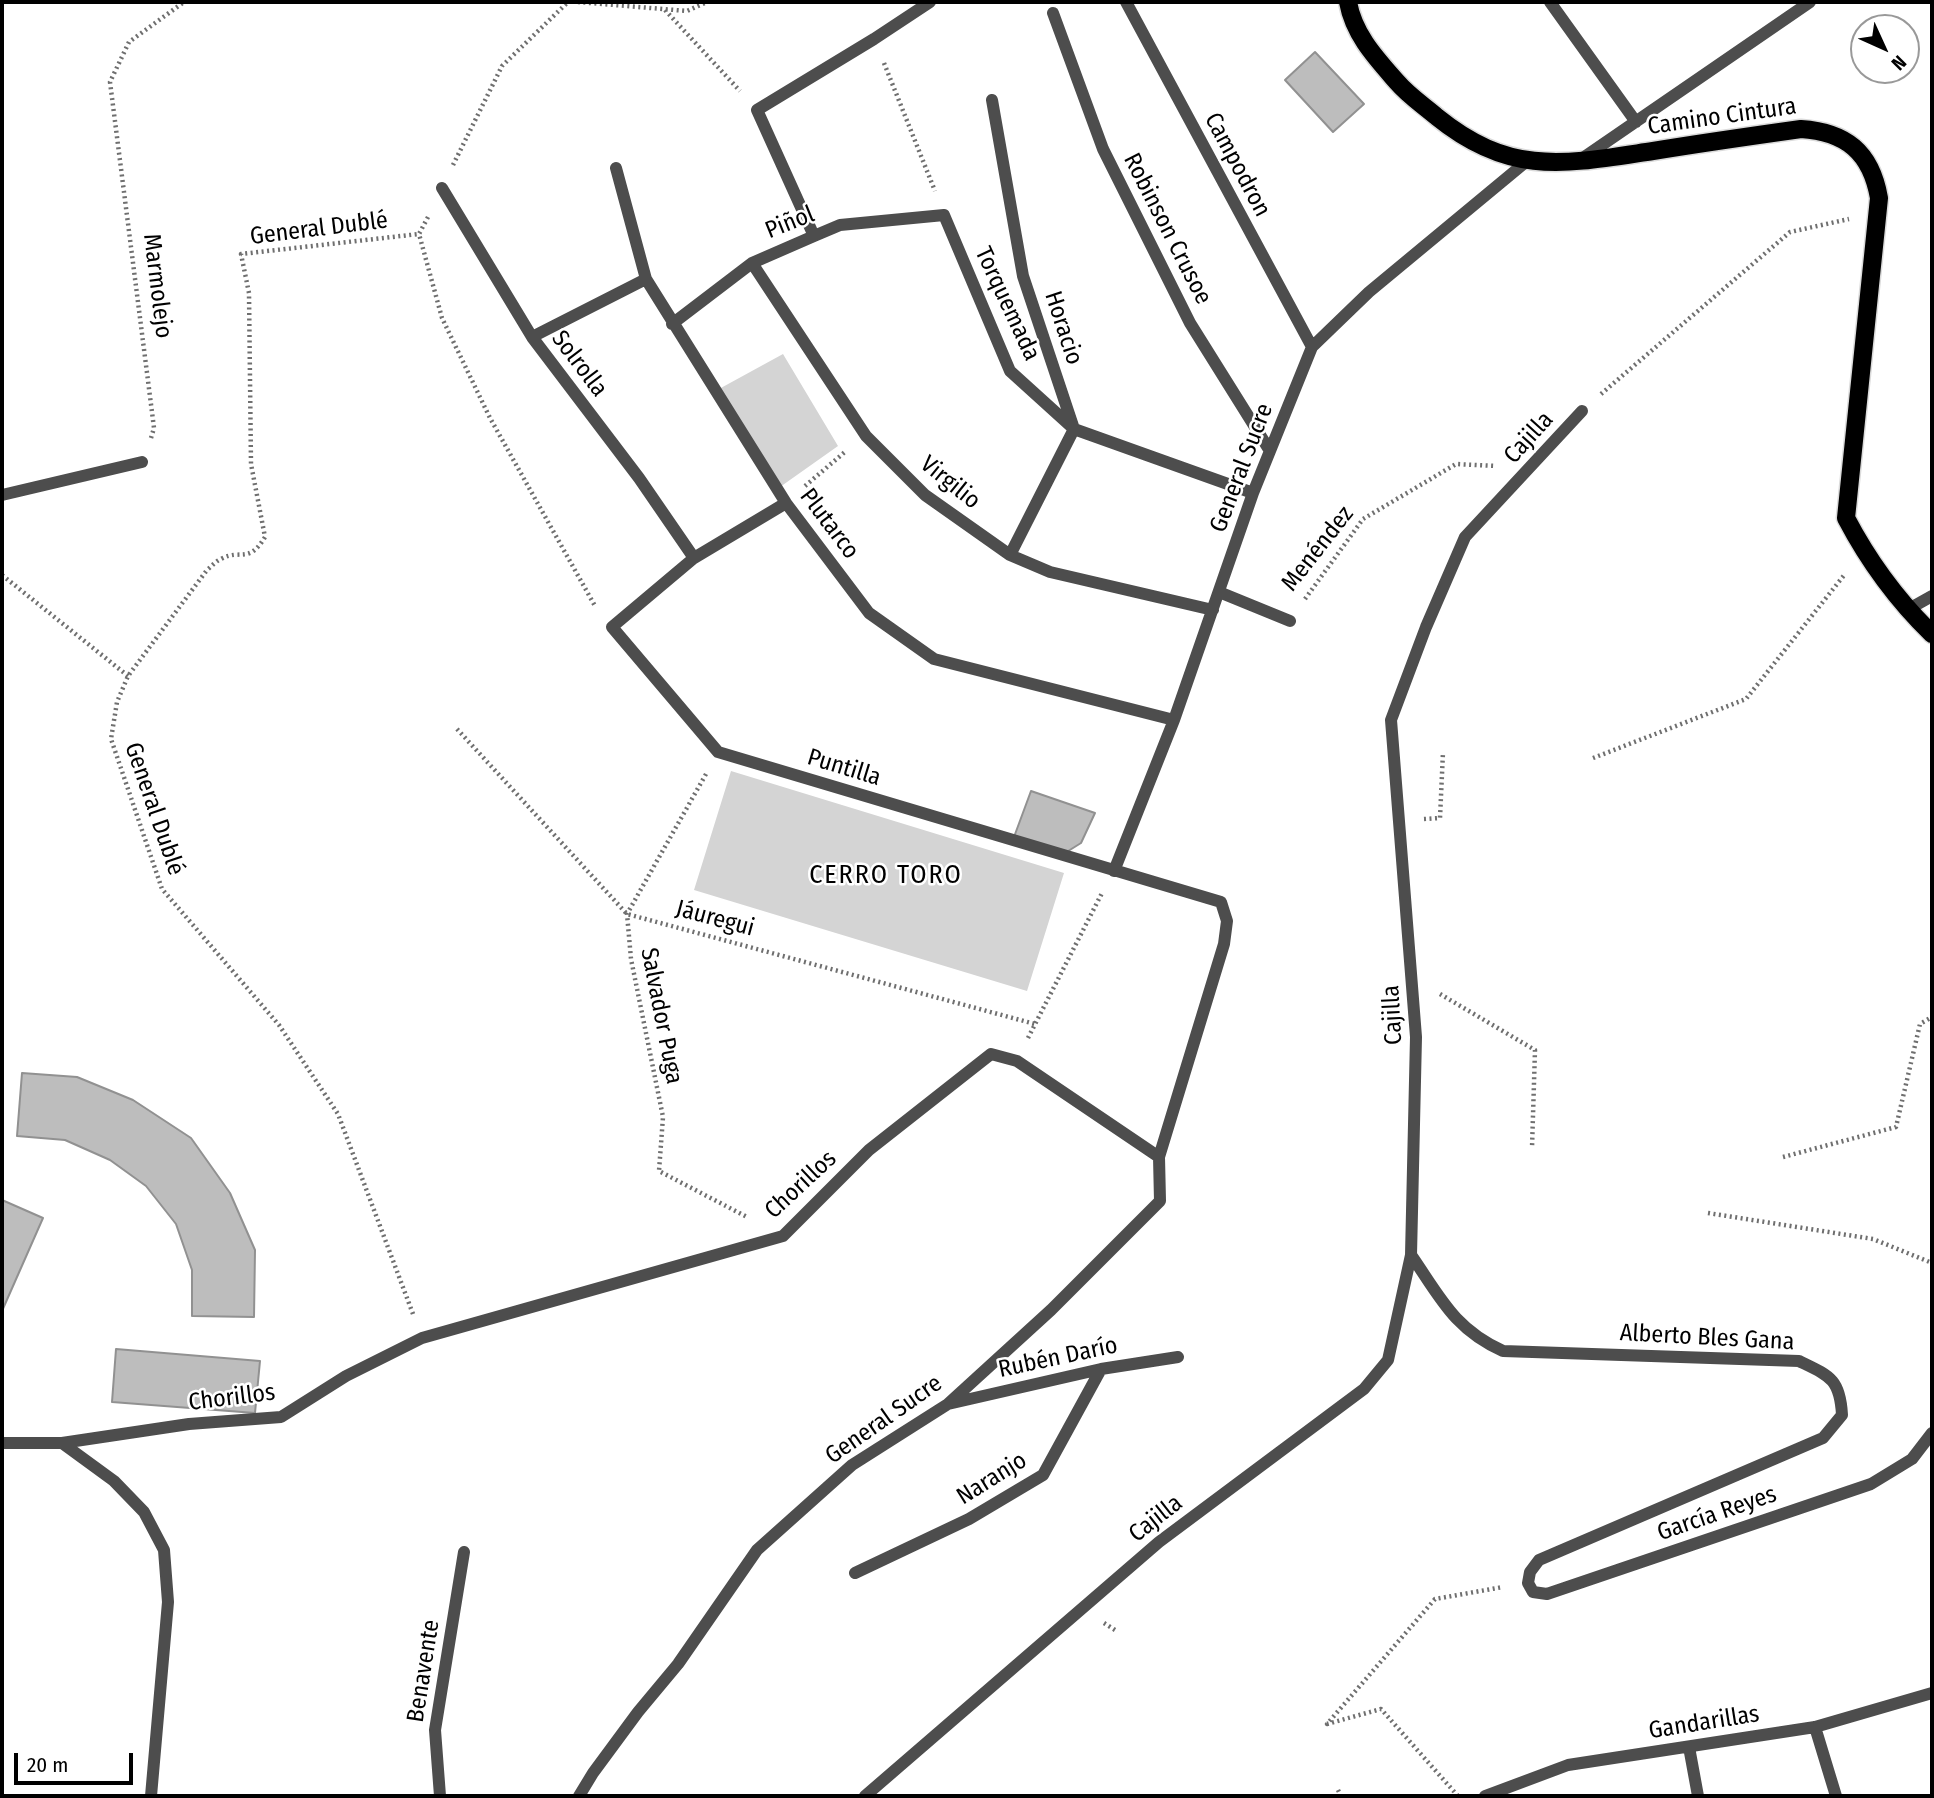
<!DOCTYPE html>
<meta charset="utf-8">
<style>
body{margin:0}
#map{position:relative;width:1934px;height:1798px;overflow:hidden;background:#fff;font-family:"Fira Sans Condensed",sans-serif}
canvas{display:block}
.frame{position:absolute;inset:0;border:4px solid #000;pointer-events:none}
.north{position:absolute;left:1850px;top:14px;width:70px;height:70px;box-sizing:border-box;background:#fff;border:2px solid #999;border-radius:50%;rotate:135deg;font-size:19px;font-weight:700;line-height:28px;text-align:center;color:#000}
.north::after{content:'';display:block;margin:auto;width:24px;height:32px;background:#000;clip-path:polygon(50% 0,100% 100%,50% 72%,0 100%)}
.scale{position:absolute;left:14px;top:1753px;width:119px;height:32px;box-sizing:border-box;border:4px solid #000;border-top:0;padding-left:9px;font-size:21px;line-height:24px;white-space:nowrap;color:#000;-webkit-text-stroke:5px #fff;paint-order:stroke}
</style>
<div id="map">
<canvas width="1934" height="1798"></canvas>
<div class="frame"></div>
<div class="north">N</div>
<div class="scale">20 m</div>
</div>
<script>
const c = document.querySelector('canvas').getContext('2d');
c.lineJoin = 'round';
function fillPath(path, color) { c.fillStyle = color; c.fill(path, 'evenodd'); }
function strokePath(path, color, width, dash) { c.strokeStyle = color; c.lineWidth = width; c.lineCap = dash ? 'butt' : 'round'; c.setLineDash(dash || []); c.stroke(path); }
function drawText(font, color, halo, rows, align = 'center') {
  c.font = font + ' "Fira Sans Condensed",sans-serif'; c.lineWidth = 5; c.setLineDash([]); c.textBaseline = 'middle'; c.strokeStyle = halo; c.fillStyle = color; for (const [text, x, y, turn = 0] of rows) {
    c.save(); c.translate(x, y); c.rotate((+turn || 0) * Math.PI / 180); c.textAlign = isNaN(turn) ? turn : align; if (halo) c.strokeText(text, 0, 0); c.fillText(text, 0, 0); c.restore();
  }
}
fillPath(new Path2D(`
 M783,354l55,92 -58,41 -61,-98z
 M731,771l333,102 -37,118 -333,-101z`), '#d4d4d4');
const building = new Path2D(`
 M1315,52l49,52 -31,28 -48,-52z
 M1031,791l64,22 -14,30 -16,10 -51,-16z
 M22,1073l55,4 56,23 58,38 39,55 25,57 -1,67 -62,-1v-46l-16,-46 -30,-38 -36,-26 -45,-20 -48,-4z
 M2,1200l41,18 -41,93z
 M116,1349l144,12 -5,52 -143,-11z`);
fillPath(building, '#bdbdbd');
strokePath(building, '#919191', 2);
const major = new Path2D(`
 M1348,2c6,33 28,56 49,80 12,14 26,23 40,35 74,60 129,47 216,34 49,-8 98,-15 148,-22 45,3 70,23 78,69l-33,320c23,44 50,81 86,116`);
strokePath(major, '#dbdbdb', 21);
strokePath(new Path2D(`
 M578,2l109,9 20,-9
 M665,10l75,81
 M884,63l51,128
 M453,165l49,-99 66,-64
 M428,217l-9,17 23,84 48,100 105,188
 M1601,394l189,-162 59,-13
 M151,438l3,-10 -44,-346 19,-40 55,-40
 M805,486l41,-35
 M2,575l126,101
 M1305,599l58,-80 93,-55 40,2
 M457,729l170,185 408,110
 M1593,758l153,-59 99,-125
 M706,774l-79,140 4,45 32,158 -4,54 88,46
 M1424,819l16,-1 3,-66
 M1440,994l95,56 -3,98
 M1028,1038l74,-145
 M1783,1157l113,-30 24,-103 12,-7
 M1708,1213l165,26 59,24
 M413,1314l-75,-200 -59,-89 -117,-136 -51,-150 6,-37 11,-26 79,-106c5,-4 9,-9 14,-11 20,-11 27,6 44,-22l-14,-73 -2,-171 -8,-39 178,-20
 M1104,1623l11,7
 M1338,1790l3,6
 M1458,1796l-77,-87 -54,15 108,-125 68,-12`), '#6f6f6f', 4.5, [2, 3.5]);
strokePath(new Path2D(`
 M1126,2l186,345
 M1550,2l86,120
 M1053,13l50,136 87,174 80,128
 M992,100l31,176 51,153 -64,126
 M1580,160l230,-158
 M616,168l30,111 140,224 83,110 65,46 240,61
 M442,188l90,149 107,141 55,80
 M814,236l-57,-126 117,-71 56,-37
 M752,263l114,173 59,59 85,60 40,17 163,38
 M672,324l80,-61 62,-27 26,-11 104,-10 66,156 64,58 179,64
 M532,337l114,-58
 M2,495l140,-33
 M1219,592l71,29
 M1907,610l25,-14
 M1114,871l60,-151 79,-227 59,-146 57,-55 158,-131
 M1411,1255c29,42 43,74 92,96l296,10c31,15 41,18 43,54l-19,23 -284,122 -9,12 -2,11 5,9 14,2 324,-110 41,-25 20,-26
 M948,1404l153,-35 77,-12
 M2,1443h60l127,-19 92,-7 65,-41 76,-38 361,-102 86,-86 122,-96 26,7 142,96
 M62,1443l52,38 30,31 20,38 4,52 -17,194
 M855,1573l114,-54 74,-44 58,-106
 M1815,1727l21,69
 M1689,1747l9,49
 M440,1796l-5,-66 29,-178
 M579,1796l14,-23 45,-61 40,-48 79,-114 95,-85 96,-61 103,-94 109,-109 -1,-44 65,-213 3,-23 -6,-19 -503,-150 -106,-125 82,-69 92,-55
 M865,1796l294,-254 205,-153 24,-29 23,-105 5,-218 -25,-317 35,-93 39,-90 117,-126
 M1485,1796l83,-31 247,-38 117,-34`), '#4d4d4d', 12);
strokePath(major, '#000', 18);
drawText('24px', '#000', '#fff', [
 ["Camino Cintura",1722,117,-8],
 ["Campodron",1237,165,62],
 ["Piñol",790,223,-22],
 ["General Dublé",319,229,-7],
 ["Robinson Crusoe",1167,229,63],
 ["Marmolejo",157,286,83],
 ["Torquemada",1007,304,65],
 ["Horacio",1063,328,72],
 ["Solrolla",579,364,53],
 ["Cajilla",1529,438,-48],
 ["General Sucre",1242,468,-69],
 ["Virgilio",950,483,39],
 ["Plutarco",829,524,53],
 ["Menéndez",1318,549,-52],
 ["Puntilla",844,768,17],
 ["General Dublé",154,809,71],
 ["Jáuregui",715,919,15],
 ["Cajilla",1393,1015,-93],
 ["Salvador Puga",661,1016,79],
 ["Chorillos",801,1185,-43],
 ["Alberto Bles Gana",1707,1338,3],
 ["Rubén Darío",1058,1358,-12],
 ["Chorillos",232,1398,-7],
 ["General Sucre",884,1420,-35],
 ["Naranjo",992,1479,-32],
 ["García Reyes",1717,1514,-19],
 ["Cajilla",1156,1519,-38],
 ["Benavente",424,1671,-81],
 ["Gandarillas",1704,1723,-9]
]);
c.letterSpacing = '2px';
drawText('26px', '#000', '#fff', [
 ["CERRO TORO",886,876]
]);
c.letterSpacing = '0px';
</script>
